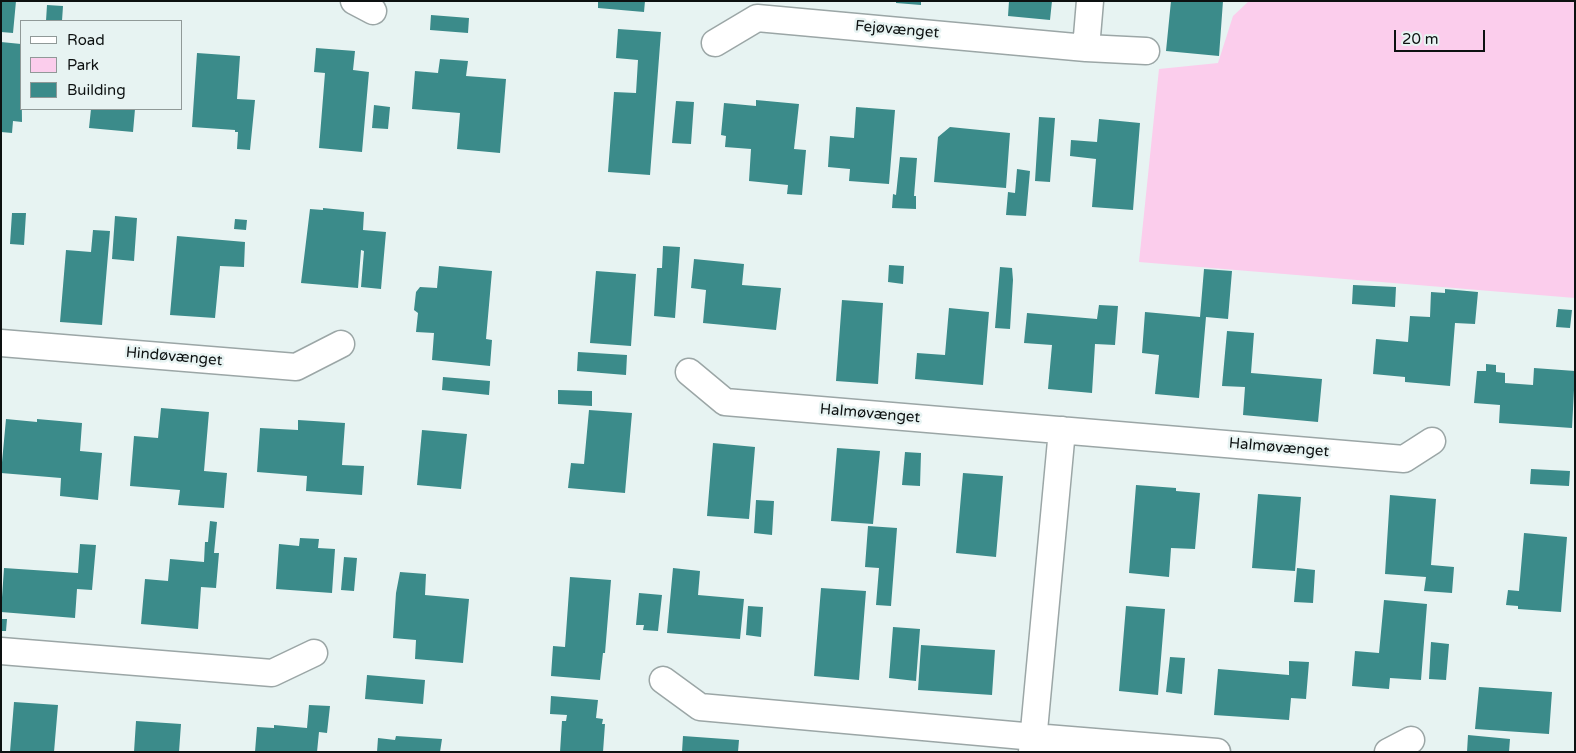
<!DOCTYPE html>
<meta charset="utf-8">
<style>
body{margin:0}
#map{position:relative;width:1576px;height:753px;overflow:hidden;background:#e7f3f2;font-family:"Varela Round",sans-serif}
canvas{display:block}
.frame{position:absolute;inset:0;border:2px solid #0d1111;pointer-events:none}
.legend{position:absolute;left:20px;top:20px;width:162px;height:90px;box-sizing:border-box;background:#e7f3f2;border:1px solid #909998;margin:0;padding:6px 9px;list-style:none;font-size:15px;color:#0d1111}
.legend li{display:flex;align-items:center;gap:10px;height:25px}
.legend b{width:25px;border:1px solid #909998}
.scale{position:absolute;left:1394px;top:30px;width:91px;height:22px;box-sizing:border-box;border:2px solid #0d1111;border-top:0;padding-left:6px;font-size:15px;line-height:18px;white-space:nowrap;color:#0d1111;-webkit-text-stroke:4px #e7f3f2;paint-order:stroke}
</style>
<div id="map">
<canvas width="1576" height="753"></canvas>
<div class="frame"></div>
<ul class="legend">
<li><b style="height:6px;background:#fff"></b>Road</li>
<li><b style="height:14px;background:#fbcdec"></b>Park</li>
<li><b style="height:14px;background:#3b8b8a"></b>Building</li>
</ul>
<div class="scale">20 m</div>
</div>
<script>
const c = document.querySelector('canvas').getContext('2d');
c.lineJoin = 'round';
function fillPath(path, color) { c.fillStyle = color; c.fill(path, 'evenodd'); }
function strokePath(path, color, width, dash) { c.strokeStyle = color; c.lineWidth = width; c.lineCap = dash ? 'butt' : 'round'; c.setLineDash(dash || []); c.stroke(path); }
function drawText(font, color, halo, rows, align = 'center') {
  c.font = font + ' "Varela Round",sans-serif'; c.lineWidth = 5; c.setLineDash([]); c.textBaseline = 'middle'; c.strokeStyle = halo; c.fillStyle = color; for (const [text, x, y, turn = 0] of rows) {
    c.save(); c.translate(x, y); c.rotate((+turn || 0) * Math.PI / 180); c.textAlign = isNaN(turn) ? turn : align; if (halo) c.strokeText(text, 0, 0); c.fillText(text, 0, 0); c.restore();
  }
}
fillPath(new Path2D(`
 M1249,1h326v297l-436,-36 20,-193 59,-6 15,-47z`), '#fbcdec');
fillPath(new Path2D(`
 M1,1h15l-3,32 -12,-1z
 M598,1h47l-1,11 -46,-4z
 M896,1h25v4l-25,-2z
 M1009,1h43l-2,19 -42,-4z
 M1171,1h52l-4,55 -53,-5z
 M47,5l16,1 -1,15h-16z
 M431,15l38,3 -1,15 -38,-3z
 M618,29l43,3 -11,143 -42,-3 6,-80 22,1 2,-33 -22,-2z
 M1,42l20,2 1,78 -9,-1 -1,12 -11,-1z
 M316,48l39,3 -2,19 16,2 -7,80 -43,-4 6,-75 -11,-1z
 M197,53l43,3 -3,43 18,1 -5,50 -13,-1 1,-17h-3v-2l-43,-3z
 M440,59l28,2 -2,15 40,3 -6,74 -43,-4 3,-36 -48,-4 3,-38 23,2z
 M756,100l43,4 -5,45 12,1 -4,45 -15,-1 1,-9 -39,-4 2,-32 -26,-2 1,-11 -5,-1 3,-32 32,3z
 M676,101l18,1 -3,42 -19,-1z
 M374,105l16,2 -2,22 -16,-1z
 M856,107l39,3 -6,74 -40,-3 1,-12 -22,-2 2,-31 24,2z
 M91,109h44l-2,23 -44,-4z
 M1039,117l16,1 -5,64 -15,-1z
 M1099,119l41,4 -7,87 -41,-3 4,-48 -26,-3 1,-16 26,2z
 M950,127l60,6 -4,55 -72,-6 4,-45z
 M900,157l17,1 -3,38h2v13l-24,-1 1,-14 3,1z
 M1017,169l13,2 -4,45 -20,-1 2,-23 7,1z
 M323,208l41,4 -1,18 23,2 -5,57 -20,-2 3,-36 -3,-1 -3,38 -57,-5 9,-74 13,1z
 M12,213h14l-2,32 -14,-1z
 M115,216l22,2 -3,43 -22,-2z
 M235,219l12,1 -1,10 -12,-1z
 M93,230l17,1 -8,94 -42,-3 6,-72 25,2z
 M177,236l68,6 -1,25 -24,-1 -5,52 -45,-3z
 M663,246l17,1 -5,71 -21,-2 3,-48h5z
 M694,259l50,5 -2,21 39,3 -5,42 -73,-7 3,-33 -15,-2z
 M889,265l15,1 -1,18 -15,-2z
 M439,266l53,5 -6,68 6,1 -2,26 -58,-6 2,-27 -18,-1 2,-19 -4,-3 2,-18 4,-5 17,1z
 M1000,267l12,1 1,12 -3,49 -15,-1z
 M1204,269l28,2 -4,48 -22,-2 -7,81 -44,-4 4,-39 -17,-2 3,-41 55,5z
 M596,271l40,3 -5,72 -41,-3z
 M1353,285l43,2 -1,20 -43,-3z
 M1445,289l33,3 -3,32 -20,-1 -5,63 -45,-4v-5l-32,-3 3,-35 32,3 2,-26 20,1 1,-25 14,1z
 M842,300l41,3 -5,81 -42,-3z
 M1099,305l19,1 -3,39 -20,-1 -3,49 -44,-4 4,-44 -28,-2 3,-30 70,6z
 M949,308l40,4 -6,73 -68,-6 2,-26 28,2z
 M1558,309l14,1 -2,18 -14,-1z
 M1227,331l27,2 -3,40 71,6 -4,43 -75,-7 2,-28 -23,-1z
 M578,352l49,3 -1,20 -49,-4z
 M1486,364l10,1v7l9,1v10l28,2 1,-17 41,3 -3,57 -73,-5 1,-18 -26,-2 3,-32h9z
 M443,377l47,4 -1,14 -47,-5z
 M558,390l34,1v15l-34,-2z
 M161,408l48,4 -5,59 23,2 -3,35 -46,-3 2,-15 -50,-4 4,-50 24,2z
 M589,410l43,3 -7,80 -57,-5 3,-25 13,1z
 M6,419l31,3v-3l45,4 -2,28 22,2 -4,47 -38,-4 1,-18 -60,-5z
 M298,420l47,3 -3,42 22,1 -2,29 -56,-4 1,-15 -50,-4 3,-44 38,2z
 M422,430l45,4 -6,55 -44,-4z
 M713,443l42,4 -6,72 -42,-3z
 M837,448l43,3 -7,73 -42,-3z
 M905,452l16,1 -1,33 -18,-1z
 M1531,469l39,2 -1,15 -39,-2z
 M963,473l40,3 -7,81 -40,-4z
 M1136,485l40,3v3l24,2 -5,56 -24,-1 -2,29 -40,-4z
 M1258,494l43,3 -6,74 -43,-3z
 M1390,495l46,4 -5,66 23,2 -2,26 -28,-2 2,-14 -41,-3z
 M756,500l18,1 -2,34 -18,-2z
 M210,521l7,1 -3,31h5l-3,35 -15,-1 -3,42 -57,-5 4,-45 23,2 2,-22 34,3 1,-20h3z
 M868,526l29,2 -6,78 -15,-1 3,-37 -14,-1z
 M1524,533l43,4 -6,75 -43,-3v-3l-12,-1 2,-15 11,1z
 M300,538l19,1 -1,9 17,1 -3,44 -56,-4 3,-45 20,2z
 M80,544l16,1 -4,45 -15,-1 -2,29 -74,-6 3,-44 74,5z
 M344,557l13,1 -3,33 -13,-1z
 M673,568l27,3 -2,24 46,4 -4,40 -73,-6z
 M1297,568l18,2 -2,33 -19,-1z
 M400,572l26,2 -1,21 44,4 -6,64 -48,-4 1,-19 -23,-2 3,-45z
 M570,577l41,3 -6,73h-2l-3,27 -49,-4 2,-30 12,1z
 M821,588l45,3 -7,89 -45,-4z
 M639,593l23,2 -4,36 -15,-1 1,-5h-8z
 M1384,600l43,4 -6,76 -31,-2 -1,11 -37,-3 3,-35 24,2z
 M748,606l15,1 -2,30 -15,-2z
 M1126,606l39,3 -7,86 -39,-4z
 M1,619h6l-1,12h-5z
 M893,627l27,2 -4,52 -27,-3z
 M1431,642l18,2 -3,36 -17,-1z
 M921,645l74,5 -3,45 -74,-5z
 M1170,657l15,1 -3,36 -16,-2z
 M1289,661l20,1 -3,37 -15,-1 -2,22 -75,-5 4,-46 71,6z
 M367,675l58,5 -2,24 -58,-5z
 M1479,687l73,5 -3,42 -74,-5z
 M551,696l47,4 -2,18 7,1 -1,5h3l-2,28h-43l2,-31h4l1,-6 -17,-1z
 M14,702l44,3 -4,47h-44z
 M309,705l21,1 -3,27 -8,-1 -2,20h-62l2,-25 17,1v-3l33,3z
 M136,721l45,3 -2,28h-45z
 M1468,735l42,4 -1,13h-42z
 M396,736l46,3 -2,13h-63l1,-14 17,2z
 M683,736l56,4 -1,12h-56z`), '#3b8b8a');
const minor = new Path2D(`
 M354,1l19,10
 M715,43l42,-25 329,30 60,3
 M1086,48l4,-47
 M1,343l295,24 45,-23
 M689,372l36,30 679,57 28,-18
 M1,651l271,22 42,-20
 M663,680l37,27 346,31 171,14
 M1032,752l30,-322
 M1388,752l23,-12`);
strokePath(minor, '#9ba6a6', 29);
strokePath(minor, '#fff', 26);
drawText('15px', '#0d1111', '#e7f3f2', [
 ["Fejøvænget",897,30,5],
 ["Hindøvænget",174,357,5],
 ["Halmøvænget",870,414,5],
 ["Halmøvænget",1279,448,5]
]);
</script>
